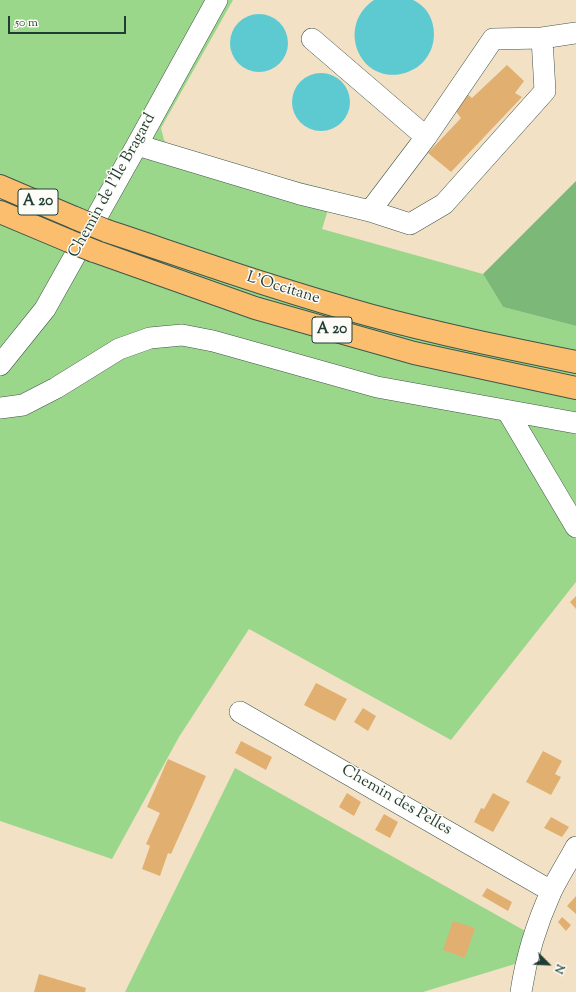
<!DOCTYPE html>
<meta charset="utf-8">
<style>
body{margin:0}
#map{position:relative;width:576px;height:992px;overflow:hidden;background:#f3e1c6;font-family:"Sorts Mill Goudy",serif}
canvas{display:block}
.north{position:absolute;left:528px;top:944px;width:40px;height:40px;-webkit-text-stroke:3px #fdfcf7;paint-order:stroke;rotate:114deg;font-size:11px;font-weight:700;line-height:16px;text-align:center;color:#1f3d34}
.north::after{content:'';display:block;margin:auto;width:14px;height:18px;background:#1f3d34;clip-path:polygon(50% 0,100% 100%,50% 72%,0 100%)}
.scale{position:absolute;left:8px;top:16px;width:118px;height:18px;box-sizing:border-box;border:2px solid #1f3d34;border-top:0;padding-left:5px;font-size:12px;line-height:14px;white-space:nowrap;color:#1f3d34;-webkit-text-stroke:3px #fdfcf7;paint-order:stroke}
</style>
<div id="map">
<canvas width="576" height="992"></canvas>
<div class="north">N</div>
<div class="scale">50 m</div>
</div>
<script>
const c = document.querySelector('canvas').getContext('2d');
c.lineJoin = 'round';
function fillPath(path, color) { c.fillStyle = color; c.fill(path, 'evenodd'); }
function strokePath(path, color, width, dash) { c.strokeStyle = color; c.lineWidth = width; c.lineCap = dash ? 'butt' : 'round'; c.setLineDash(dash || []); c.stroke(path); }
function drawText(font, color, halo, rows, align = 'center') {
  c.font = font + ' "Sorts Mill Goudy",serif'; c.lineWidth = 3; c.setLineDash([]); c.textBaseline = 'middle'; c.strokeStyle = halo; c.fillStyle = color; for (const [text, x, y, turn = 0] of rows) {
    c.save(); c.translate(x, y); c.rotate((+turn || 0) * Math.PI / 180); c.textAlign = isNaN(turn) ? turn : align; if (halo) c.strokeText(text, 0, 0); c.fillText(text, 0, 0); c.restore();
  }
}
fillPath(new Path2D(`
 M0,0h233l-72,128 3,12 8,9 162,42 -12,38 161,45 20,33 73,19v256l-125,158 -202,-111 -70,108 -67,122 -112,-38z
 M235,768l292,164 -12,32 -92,28h-298z`), '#9bd78b');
fillPath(new Path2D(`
 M576,181v145l-73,-19 -20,-33z`), '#7cb877');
fillPath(new Path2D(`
 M374,0c12,0 27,0 39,0 3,1 5,3 8,5 15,12 17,37 6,52 -5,8 -13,13 -22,16 -45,13 -70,-47 -31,-73z
 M230 43a29 29 0 1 1 58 0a29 29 0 1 1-58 0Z
 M292 102a29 29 0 1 1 58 0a29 29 0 1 1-58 0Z`), '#5dcad1');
fillPath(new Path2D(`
 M507,65l17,16 -9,12 7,4 -71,75 -23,-19 33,-35 -7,-9 13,-15 5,4z
 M576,596v13l-6,-7z
 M316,683l31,16 -12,22 -31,-16z
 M363,708l13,8 -8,15 -14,-9z
 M241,741l31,16 -6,13 -31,-17z
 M543,751l19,10 -7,13 6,3 -10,18 -25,-13z
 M168,759l38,17 -35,78 -3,-1 -8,23 -18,-7 8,-23 -4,-2 14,-31 -13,-6z
 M347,793l14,9 -7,14 -15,-9z
 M493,793l17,9 -17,30 -19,-10 7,-14 3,1z
 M384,814l14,8 -8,16 -15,-8z
 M551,817l18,10 -7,10 -18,-9z
 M487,888l25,14 -4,9 -26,-15z
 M576,896v18l-9,-8z
 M562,917l9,8 -5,6 -8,-9z
 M453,921l22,7 -10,30 -22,-8z
 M39,974l47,14 -1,4h-51z`), '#e1af70');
const minor = new Path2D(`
 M312,39l114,98 -56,74
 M426,137l67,-98 49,-1 34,-5
 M137,145l163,49 70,17 40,13 34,-20 101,-113 -3,-53
 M0,365l45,-56 92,-164 80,-145
 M0,408l23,-3 33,-17 63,-39 31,-11 32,-3 31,6 164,46 199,36
 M508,412l68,115
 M240,712l311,179
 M521,992c5,-34 16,-69 30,-100 7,-15 17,-30 25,-45`);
const highway = new Path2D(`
 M0,186l75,32
 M0,212l69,29
 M107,231c87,29 174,60 262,84 69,19 138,33 207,47
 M94,251l161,57 159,45 162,35`);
strokePath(minor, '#3f564a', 22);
strokePath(highway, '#3f564a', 24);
strokePath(minor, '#fff', 21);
strokePath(highway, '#fbbe6e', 22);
const highwayBridge = new Path2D(`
 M75,218l32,13
 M69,241l25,10`);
strokePath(highwayBridge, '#3f564a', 24, []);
strokePath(highwayBridge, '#fbbe6e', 22);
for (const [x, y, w] of [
 [38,202,40],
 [332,330,40]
]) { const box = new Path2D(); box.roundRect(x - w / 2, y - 13, w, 26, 3); c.fillStyle = '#fdfcf7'; c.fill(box); strokePath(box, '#1f3d34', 1); }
drawText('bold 15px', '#1f3d34', null, [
 ["A 20",38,202],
 ["A 20",332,330]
]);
drawText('16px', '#1f3d34', '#fdfcf7', [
 ["Chemin de l'Île Bragard",113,186,-61],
 ["L'Occitane",283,289,17],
 ["Chemin des Pelles",396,801,30]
]);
</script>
